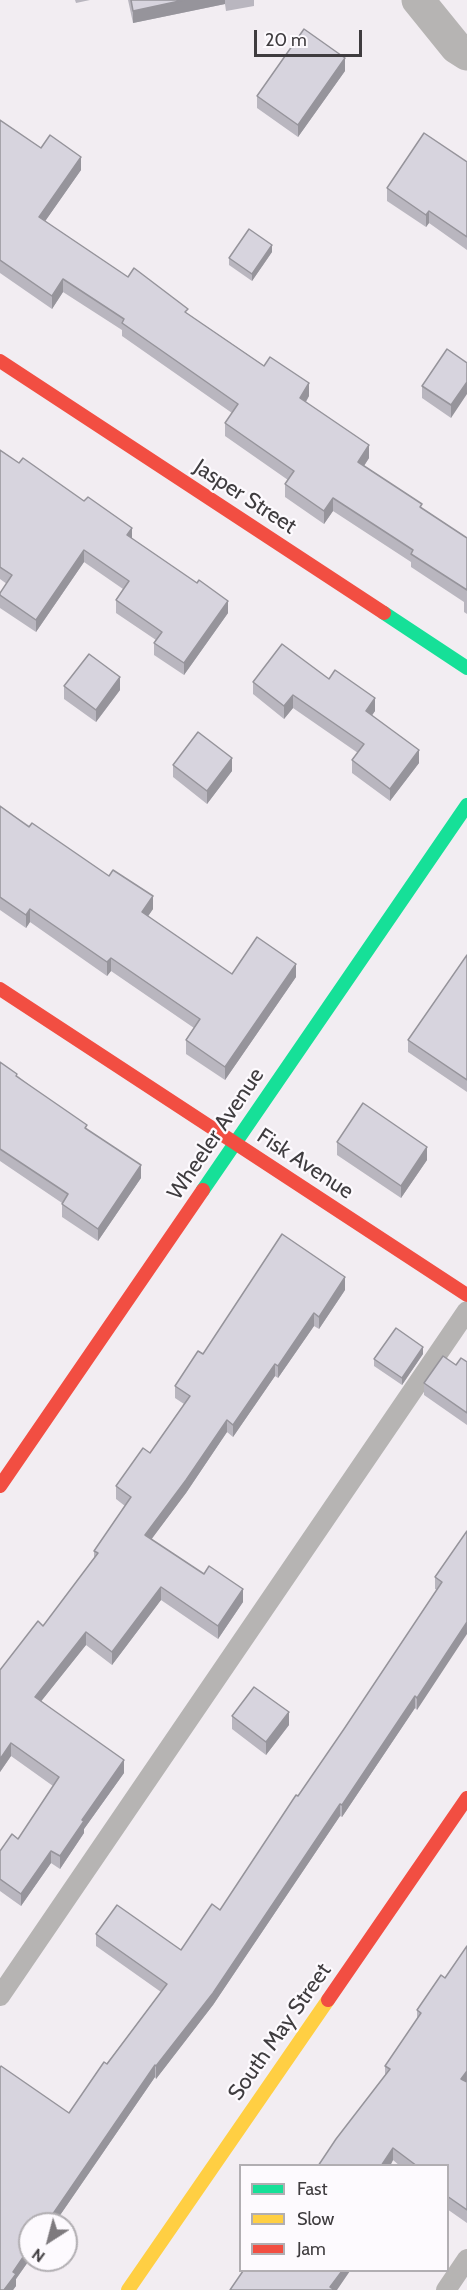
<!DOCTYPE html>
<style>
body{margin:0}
#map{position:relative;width:467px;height:2290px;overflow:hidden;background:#f2edf2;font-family:Cabin,sans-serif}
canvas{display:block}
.legend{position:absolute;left:239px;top:2164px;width:210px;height:108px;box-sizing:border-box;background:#fdfafe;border:2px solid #b1aeb2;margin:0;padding:8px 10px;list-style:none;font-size:18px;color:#3f3c3f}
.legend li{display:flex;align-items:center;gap:12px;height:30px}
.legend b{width:30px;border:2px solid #b1aeb2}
.north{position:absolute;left:18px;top:2212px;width:60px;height:60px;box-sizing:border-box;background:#fdfafe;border:2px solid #b1aeb2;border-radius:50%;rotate:216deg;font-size:16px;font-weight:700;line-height:24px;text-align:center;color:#3f3c3f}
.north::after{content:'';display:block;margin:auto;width:21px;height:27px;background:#7e7a7e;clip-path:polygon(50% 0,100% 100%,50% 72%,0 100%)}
.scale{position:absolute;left:254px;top:30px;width:108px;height:27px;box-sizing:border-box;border:3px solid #3f3c3f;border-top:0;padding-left:8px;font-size:18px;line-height:21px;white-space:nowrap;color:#3f3c3f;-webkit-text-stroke:4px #fdfafe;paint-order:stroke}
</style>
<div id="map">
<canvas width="467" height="2290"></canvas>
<ul class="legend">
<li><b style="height:8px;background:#16e098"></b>Fast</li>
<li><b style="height:8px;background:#ffcf43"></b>Slow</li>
<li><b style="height:8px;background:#f24e42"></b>Jam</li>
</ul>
<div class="north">N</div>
<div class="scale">20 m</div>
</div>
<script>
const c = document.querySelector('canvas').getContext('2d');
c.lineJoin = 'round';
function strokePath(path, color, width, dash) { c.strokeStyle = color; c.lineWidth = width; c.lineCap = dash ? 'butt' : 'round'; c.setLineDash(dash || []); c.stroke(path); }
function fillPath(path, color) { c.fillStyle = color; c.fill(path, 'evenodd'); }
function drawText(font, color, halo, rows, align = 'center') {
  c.font = font + ' Cabin,sans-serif'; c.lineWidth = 4.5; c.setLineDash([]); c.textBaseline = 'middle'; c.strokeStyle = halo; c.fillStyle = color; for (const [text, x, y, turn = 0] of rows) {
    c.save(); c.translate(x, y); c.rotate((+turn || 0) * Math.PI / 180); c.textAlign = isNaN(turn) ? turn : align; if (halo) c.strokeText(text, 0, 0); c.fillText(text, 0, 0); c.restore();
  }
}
strokePath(new Path2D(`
 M0,1996l467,-685
 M446,2290l21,-31`), '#b6b4b3', 20);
strokePath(new Path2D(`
 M418,0l38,47 11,7`), '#b6b4b3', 33);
strokePath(new Path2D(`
 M384,613l83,55
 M203,1190l264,-385`), '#16e098', 14);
strokePath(new Path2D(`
 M128,2290l200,-290`), '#ffcf43', 14);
strokePath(new Path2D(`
 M0,361l384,252
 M0,989l467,306
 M0,1486l203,-296
 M328,2000l139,-202`), '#f24e42', 14);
fillPath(new Path2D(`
 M75,0h15l-14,3z
 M128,0h126v6l-28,5 -1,-7 -92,19z
 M345,71l-47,66 -41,-29v-12z
 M0,120l41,28 40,22 -36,51 83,56 60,37 121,82 -3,6 63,56 -5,8 58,42 45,30v76l-3,-2v-10l-53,-35v-5l-78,-51 -9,13 -39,-27v-13l3,-4 -63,-44v-13l7,-10 -110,-77v-6l-59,-38 -11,17 -52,-36z
 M467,162v88l-38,-27 -3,4 -39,-26v-13z
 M272,252l-20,29 -23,-16v-7z
 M467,363l-16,55 -29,-20v-12z
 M0,450l132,89 96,74 -44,62 -30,-20v-12l2,-3 -40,-27v-13l7,-11 -39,-27 -48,70 -36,-24v-15l7,-9 -7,-5z
 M329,679l46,32 -3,4 47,48 -29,38 -38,-28v-13l6,-7 -65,-45 -9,11 -31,-25v-12z
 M64,686l56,4 -24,32 -32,-23z
 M173,765l59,6 -25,33 -34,-27z
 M0,806l153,103 -5,7 84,58 64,3 -71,103 -39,-26v-14l8,-12 -83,-57 -4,5 -77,-54 -4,6 -26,-18z
 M467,955v137l-59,-40v-12z
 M0,1062l87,68 54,48 -43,63 -36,-24v-14l-62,-42z
 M337,1142l90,18 -26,38 -64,-43z
 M345,1290l-26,39 -5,-3 -36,52 -3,-2 -42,61 -6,-5 -41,61 -35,46 92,63 -25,37 -57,-39 -49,65 -26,-20 -45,56 83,72 -40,56v4l-24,36 -9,-6 -30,43 -21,-15v-40l18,-12 35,-53 -42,-30 -11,16v-102l43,-44 51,-68v-7l31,-45 -9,-7v-13l34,-33 34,-49 -9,-6v-12l28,-32z
 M423,1354l-21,31 -28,-19v-7z
 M467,1362v63l-43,-30v-12l32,-18z
 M467,1531l-50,179 -2,-2 -73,109 -2,-1 -127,189 -57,74 -1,-2 -101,147h-24v35l-14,20v7l-3,4h-13l69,-177 92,-121 -65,-46v-12l85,16 39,-40 124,-181 93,-139 -2,-1v-12z
 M232,1716l57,9 -23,30 -34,-26z
 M467,1946v277l-20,-14v-43h-47l-7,-6 -3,6h-72l67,-91v-9l32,-46v-10l28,-32z`), '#b9b6bf');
fillPath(new Path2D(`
 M184,0h41v4l-92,19v-12z
 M345,58v13l-47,66v-12z
 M81,157v13l-42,60v-13z
 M429,211v12l-3,4v-12z
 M272,245v7l-20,29v-7z
 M63,279v13l-11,17v-13z
 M467,382v12l-16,24v-13z
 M309,383v13l-9,15v-13z
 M369,445v13l-11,17v-13z
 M333,498v13l-9,13v-13z
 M132,528v12l-5,-5z
 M84,550v12l-48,70v-12z
 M228,601v12l-44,62v-12z
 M120,677v13l-24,32v-12z
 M293,695v13l-9,11v-13z
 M375,698v13l-9,13v-13z
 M419,750v13l-29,38v-12z
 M232,758v13l-25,33v-13z
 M153,896v13l-11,16v-13z
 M30,909v13l-4,6v-13z
 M111,958v13l-4,5v-14z
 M296,964v13l-71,103v-13z
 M427,1147v13l-26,38v-12z
 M141,1165v13l-43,63v-12z
 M345,1277v13l-26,39v-12z
 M314,1313v13l-36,52v-12z
 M423,1347v7l-21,31v-7z
 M275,1364v12l-42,61v-12z
 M227,1420v12l-41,61 -41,55v-13z
 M161,1587v13l-49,65v-13z
 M243,1589v13l-25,37v-13z
 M467,1622v12l-50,76v-12z
 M86,1632v13l-51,64v-12z
 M415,1696v12l-73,109v-12z
 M289,1712v13l-23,30v-13z
 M11,1743v13l-11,16v-13z
 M124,1760v13l-40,56v4l-24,36v-13l22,-36z
 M340,1804v12l-127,189 -57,74v-13z
 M51,1851v12l-30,43v-12z
 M155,2065v12l-101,147h-8z
 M467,2071v12l-6,-4z
 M393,2148v12l-3,6h-9z
 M30,2247v12l-14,20v7l-3,4h-9l9,-18z
 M342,2271h8l-13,19h-7v-3z`), '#96949b');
const building = new Path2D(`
 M131,0h53l-51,11z
 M304,29l41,29 -47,67 -41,-29z
 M0,120l41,28 9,-13 31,22 -42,60 89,60 6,-9 54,41 -3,3 79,54 6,-9 39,26 -9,15 69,47 -11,17 64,42 -2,3 47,31v52l-56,-36 2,-4 -80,-52 -9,13 -39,-27 9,-13 -69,-48 13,-19 -116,-81 2,-4 -61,-40 -11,17 -52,-36z
 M424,133l43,29v75l-38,-26 -3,4 -39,-27z
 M249,229l23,16 -20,29 -23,-16z
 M447,349l20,14v19l-16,23 -29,-19z
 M0,450l19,13 4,-5 61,43 4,-4 44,31 -5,7 70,48 2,-3 29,21 -44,62 -30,-20 8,-11 -46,-32 13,-19 -45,-31 -48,70 -36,-25v-2l12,-18 -12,-8z
 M282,644l47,35 6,-9 40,28 -9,13 53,39 -29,39 -38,-29 12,-16 -71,-49 -9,11 -31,-24z
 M89,654l31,23 -24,33 -32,-24z
 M198,732l34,26 -25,33 -34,-26z
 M0,806l29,21 3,-4 77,53 4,-6 40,26 -11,16 90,62 25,-37 39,27 -71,103 -39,-27 14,-21 -89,-61 -4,4 -77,-53 -4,6 -26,-18z
 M467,955v125l-59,-40z
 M0,1062l17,12 -1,2 71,49 -2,3 56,37 -43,64 -36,-25 6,-10 -68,-45z
 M363,1103l64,44 -26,39 -64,-44z
 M282,1234l63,43 -26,40 -5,-4 -36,53 -3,-2 -42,61 -6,-5 -41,60 -41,55 59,39 5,-8 34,23 -25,37 -57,-39 -49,65 -26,-20 -51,65 89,63 -42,60 2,1 -24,35 -9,-5 -30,43 -21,-15v-28l12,-17 6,5 41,-62 -48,-34 -11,16v-89l38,-49 5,5 55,-73 -4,-2 37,-54 -15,-11 27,-38 7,5 40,-57 -15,-10 23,-35 5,3z
 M396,1328l27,19 -21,31 -28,-19z
 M443,1356l13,9 5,-7 6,4v51l-43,-30z
 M467,1531v91l-50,76 -2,-2 -73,109 -2,-1 -127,189 -57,73 -1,-1 -109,159h-16v23l-17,25 3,2 -12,16h-4v-222l1,-2 68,47 35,-51 3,2 60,-80 -71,-50 21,-29 64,45 31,-46 8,6 76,-115 2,1 46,-67 98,-147 -7,-5z
 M254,1687l35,25 -23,30 -34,-26z
 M467,1946v125l-6,8 6,3v128l-20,-14v-30h-30l-24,-18 -12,18h-63l18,-27 54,-70 -5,-3 36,-53 -4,-3 24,-35 4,3z
 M243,2271h99l-12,16 5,3h-105z`);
fillPath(building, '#d7d4de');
strokePath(building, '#96949b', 1.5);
drawText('22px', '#3f3c3f', '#fdfafe', [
 ["Jasper Street",245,497,33],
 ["Wheeler Avenue",216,1134,-56],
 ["Fisk Avenue",305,1164,33],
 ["South May Street",280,2032,-55]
]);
</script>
